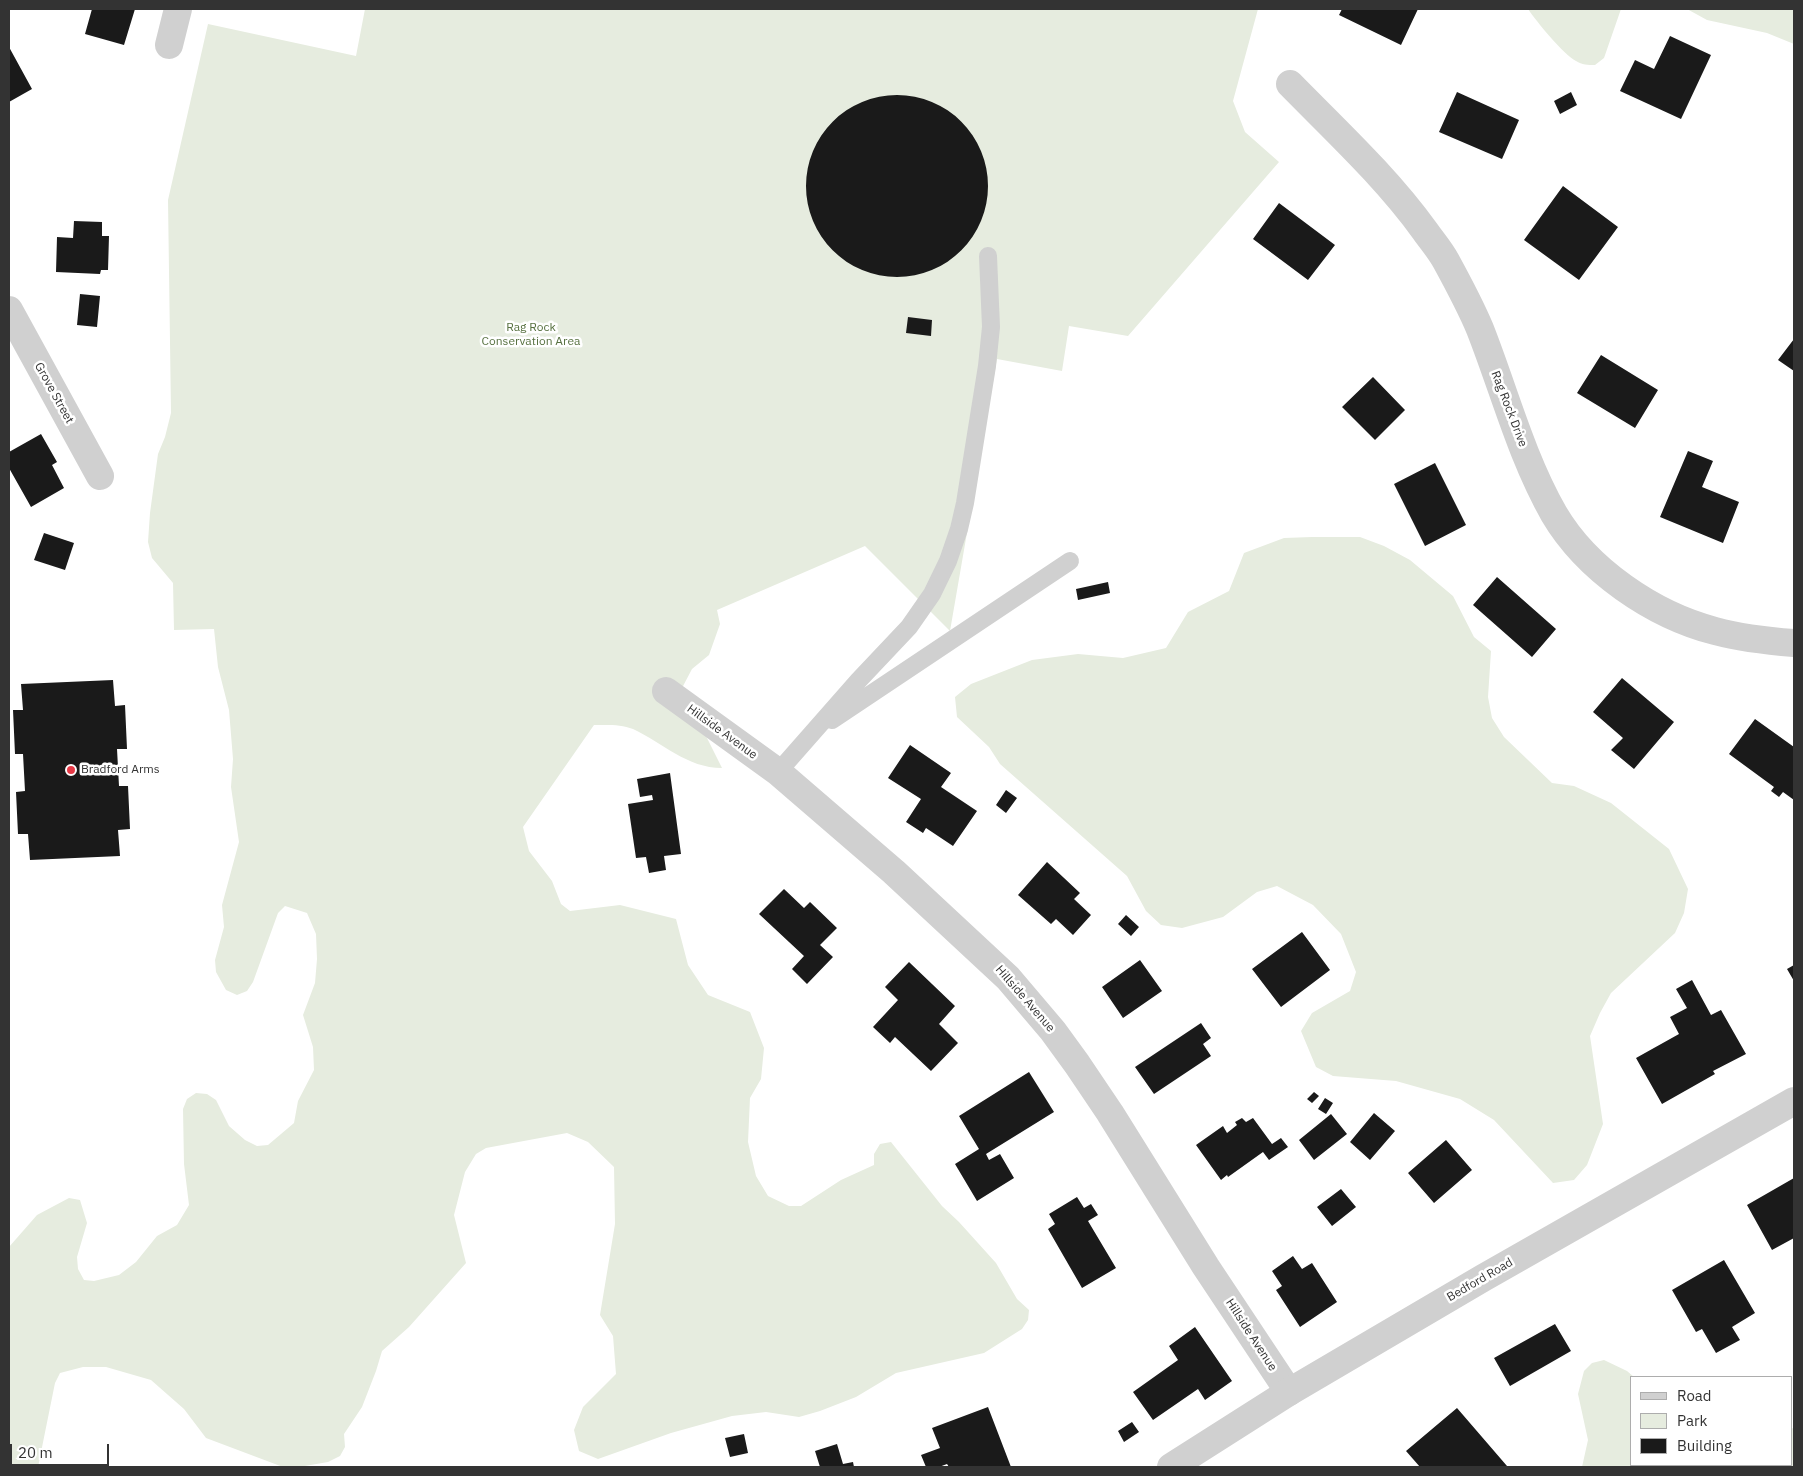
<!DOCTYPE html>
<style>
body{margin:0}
#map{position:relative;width:1803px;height:1476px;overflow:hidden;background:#fff;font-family:"IBM Plex Sans",sans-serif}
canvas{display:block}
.frame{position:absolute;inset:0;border:10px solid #333;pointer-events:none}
.legend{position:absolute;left:1630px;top:1376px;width:162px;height:90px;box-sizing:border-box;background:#fff;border:1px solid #adadad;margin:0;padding:6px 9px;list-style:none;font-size:15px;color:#333}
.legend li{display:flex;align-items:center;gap:10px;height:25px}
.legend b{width:25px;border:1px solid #adadad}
.scale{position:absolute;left:10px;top:1444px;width:99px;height:22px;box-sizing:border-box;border:2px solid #333;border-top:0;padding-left:6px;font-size:15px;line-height:18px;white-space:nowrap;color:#333;-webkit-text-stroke:4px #fff;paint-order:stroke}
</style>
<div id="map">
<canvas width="1803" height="1476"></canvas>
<div class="frame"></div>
<ul class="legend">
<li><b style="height:6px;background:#d0d0d0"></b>Road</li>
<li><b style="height:14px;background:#e6ecdf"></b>Park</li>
<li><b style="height:14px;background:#1a1a1a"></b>Building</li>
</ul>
<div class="scale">20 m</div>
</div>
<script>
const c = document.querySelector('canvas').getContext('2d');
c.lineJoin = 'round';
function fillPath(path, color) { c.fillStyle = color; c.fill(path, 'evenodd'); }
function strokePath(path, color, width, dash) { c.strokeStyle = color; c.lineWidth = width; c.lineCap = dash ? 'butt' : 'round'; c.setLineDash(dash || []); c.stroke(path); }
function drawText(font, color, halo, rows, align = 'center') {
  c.font = font + ' "IBM Plex Sans",sans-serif'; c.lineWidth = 5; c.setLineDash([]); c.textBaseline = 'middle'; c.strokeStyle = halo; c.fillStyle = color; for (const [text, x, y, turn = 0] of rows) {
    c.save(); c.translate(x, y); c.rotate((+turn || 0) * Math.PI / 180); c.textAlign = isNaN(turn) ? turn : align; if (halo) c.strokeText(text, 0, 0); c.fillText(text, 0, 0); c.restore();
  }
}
fillPath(new Path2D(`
 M365,9h893l-25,92 12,31 34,30 -151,174 -59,-10 -7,45 -65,-12 -47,272 -85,-85 -148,64 3,14 -11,31 -17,14 -10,19 40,80c-35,0 -59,-25 -89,-39 -12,-5 -26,-4 -39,-4l-71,102 6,24 23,30 9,23 9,7 50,-6 56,14 12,46 20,30 42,17 14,36 -3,31 -11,19 -2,44 8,34 12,20 21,10h12l40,-26 33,-15v-11l6,-10 11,-2 51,64 17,16 37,41 21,36 12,11 -1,10 -6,9 -38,24 -88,20 -40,24 -36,14 -21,6 -33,-5 -34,4 -61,17 -73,26 -19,-8 -5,-21 9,-23 33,-33 -3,-38 -13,-21 15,-91 -1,-57 -26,-25 -21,-9 -81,15 -10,6 -11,18 -11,43 12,48 -57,64 -27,24 -6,20 -14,36 -18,27 1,13 -5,9 -12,6 -29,5h-16l-77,-29 -22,-29 -33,-29 -45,-13h-23l-23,6 -5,10 -17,84h-29v-220l28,-32 32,-17 11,2 7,23 -10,34 1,12 6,11 10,1 25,-6 17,-13 21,-26 20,-11 12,-20 -5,-41 -1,-55 4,-10 9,-6 11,1 9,6 13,26 16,14 12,6 11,-1 26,-22 4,-22 16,-31 -1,-23 -10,-32 12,-32 2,-24 -1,-25 -9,-21 -22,-7 -7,7 -25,69 -6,9 -10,4 -11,-5 -10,-18 -1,-12 9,-33 -2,-22 17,-63 -8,-55 2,-28 -4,-49 -11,-43 -4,-38 -40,1 -1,-47 -21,-25 -4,-16 2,-29 8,-59 7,-17 6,-24 -3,-213 40,-176 148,32z
 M1528,9h93l-17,49 -9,7c-7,0 -13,0 -19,-4 -12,-6 -40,-40 -48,-52z
 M1687,9h107v35l-27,-11 -60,-13z
 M1312,537h48l24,9 26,14 43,36 21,41 17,14 -3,46 4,21 12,19 48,46 22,3 37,17 58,46 19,40 -4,24 -9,20 -64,60 -11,20 -10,23 13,88 -16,41 -13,15 -21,3 -59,-63 -34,-21 -64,-18 -63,-5 -17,-9 -15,-36 11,-18 38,-22 6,-19 -15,-38 -28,-29 -36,-19 -20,6 -34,25 -41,11 -21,-3 -15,-14 -19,-35 -127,-112 -11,-17 -32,-30 -2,-20 16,-13 61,-24 46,-6 45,4 43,-10 22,-36 41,-21 15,-38 40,-15z
 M1604,1360l23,11 7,6h-2v88h160v-37l2,1v38h-212l6,-27 -10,-46 6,-23 8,-8z`), '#e6ecdf');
fillPath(new Path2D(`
 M92,9h43l-11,36 -39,-11z
 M1342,9h76l-17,36 -62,-30z
 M1670,36l41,19 -30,64 -61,-28 15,-31 19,9z
 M9,47l23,42 -23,13z
 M1457,92l62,28 -17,39 -63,-27z
 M1571,92l6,13 -17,9 -6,-13z
 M806 186a91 91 0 1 1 182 0a91 91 0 1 1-182 0Z
 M1563,186l55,41 -39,53 -55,-40z
 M1279,203l56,42 -27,35 -55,-41z
 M74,221l28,1v14h7l-1,34h-7l-1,4 -44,-2 1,-35 16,1z
 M80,294l20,2 -3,31 -20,-2z
 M908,317l24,3 -1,16 -25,-3z
 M1794,339v32l-16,-11z
 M1601,355l57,35 -23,38 -58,-35z
 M1373,377l32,33 -30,30 -33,-33z
 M41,434l16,28 -5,3 12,23 -33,19 -22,-39v-16z
 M1688,451l25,10 -11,26 37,15 -16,41 -63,-26z
 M1435,463l31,62 -41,21 -31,-62z
 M44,533l30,10 -9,27 -31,-10z
 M1497,577l59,52 -24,28 -59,-52z
 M1108,582l2,11 -32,7 -2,-11z
 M1622,678l52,44 -40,47 -23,-19 12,-12 -30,-26z
 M113,680l2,26 10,-1 2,44h-10l2,37h9l2,43 -12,1 2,26 -90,4 -2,-26h-10l-2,-42 9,-1 -2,-37h-8l-2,-44h10l-2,-26z
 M1755,719l39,28v53l-11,-8 -4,5 -8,-6 3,-4 -45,-33z
 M910,745l41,28 -10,14 36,24 -24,35 -27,-18 -3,5 -17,-11 15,-23 -33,-21z
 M670,773l11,81 -17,2 2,14 -17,3 -3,-16 -10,1 -8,-54 25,-4 -1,-5 -12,2 -3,-18z
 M1006,790l11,8 -11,15 -10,-8z
 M1047,862l33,31 -6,6 17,16 -18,20 -17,-16 -5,5 -33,-29z
 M784,889l20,19 6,-6 27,26 -17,17 13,12 -26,27 -15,-15 12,-13 -45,-42z
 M1126,915l13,12 -8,9 -13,-12z
 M1302,932l28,38 -49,37 -29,-38z
 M1140,960l22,31 -39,27 -21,-31z
 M909,962l46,44 -16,18 19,19 -27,28 -36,-34 -5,6 -17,-16 25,-27 -13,-13z
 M1794,965v16l-7,-12z
 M1692,980l19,35 10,-5 25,44 -33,17 2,3 -53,30 -26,-46 43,-24 -9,-17 17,-9 -11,-19z
 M1201,1023l10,15 -8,6 8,12 -57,38 -19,-27z
 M1029,1072l25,40 -68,42 3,6 11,-6 14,24 -37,23 -22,-37 24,-15 -20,-33z
 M1314,1092l5,4 -7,7 -5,-4z
 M1325,1098l8,5 -7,11 -8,-5z
 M1374,1113l21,18 -25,29 -20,-18z
 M1331,1114l16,20 -33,26 -15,-20z
 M1242,1118l4,4 7,-4 19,26 9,-6 7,9 -19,13 -6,-8 -35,25 -1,-2 -6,5 -25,-35 27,-19 4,7 10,-8 -2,-3z
 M1446,1140l26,30 -38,33 -26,-30z
 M1794,1178v60l-22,12 -25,-45z
 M1341,1189l15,18 -24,19 -15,-19z
 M1077,1197l7,11 7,-4 7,11 -10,6 28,47 -34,20 -34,-59 7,-5 -6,-10z
 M1293,1256l9,13 10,-6 25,39 -37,25 -24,-37 6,-4 -10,-15z
 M1724,1260l31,53 -23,14 8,13 -24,13 -14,-24 -6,3 -24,-42z
 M1555,1324l16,27 -61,35 -16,-28z
 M1195,1327l37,54 -27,19 -7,-11 -45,31 -20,-28 45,-32 -9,-14z
 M988,1407l23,60h-62l-2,-3 -8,3h-13l-5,-12 19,-7 -8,-20z
 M1457,1408l50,58 -1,1h-86l-14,-16z
 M1132,1422l7,10 -15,10 -6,-11z
 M744,1434l4,19 -18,4 -5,-19z
 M837,1444l6,20 10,-2 1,5h-34l-5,-16z`), '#1a1a1a');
strokePath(new Path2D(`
 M832,720l238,-159
 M778,772l80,-91 51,-54 23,-33 16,-33 11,-32 6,-26 22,-137 4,-39 -3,-71`), '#d0d0d0', 18);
strokePath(new Path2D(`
 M169,45l9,-36
 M1290,84c46,47 96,93 135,147 7,10 15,19 21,30 12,22 24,44 34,68 24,61 41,127 74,185 33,56 99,101 161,117 26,7 53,10 79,12
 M9,310l91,166
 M666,691l112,81 116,100 114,106 45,53 24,33 33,49 96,154 83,125`), '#d0d0d0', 28);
strokePath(new Path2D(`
 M1171,1467l118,-75 194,-114 311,-177`), '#d0d0d0', 28);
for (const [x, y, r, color] of [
 [71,770,5,"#e63946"]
]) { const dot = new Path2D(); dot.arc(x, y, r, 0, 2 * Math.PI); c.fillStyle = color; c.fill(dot); strokePath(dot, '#fff', 2); }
drawText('12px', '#56703f', '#fff', [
 ["Rag Rock",531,328],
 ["Conservation Area",531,342]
]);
drawText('12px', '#333', '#fff', [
 ["Grove Street",54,393,61],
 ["Rag Rock Drive",1509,409,69],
 ["Hillside Avenue",722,732,36],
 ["Hillside Avenue",1025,999,49],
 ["Bedford Road",1480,1280,-30],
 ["Hillside Avenue",1251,1335,57]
]);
drawText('12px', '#333', '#fff', [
 ["Bradford Arms",81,770]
], 'left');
</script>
